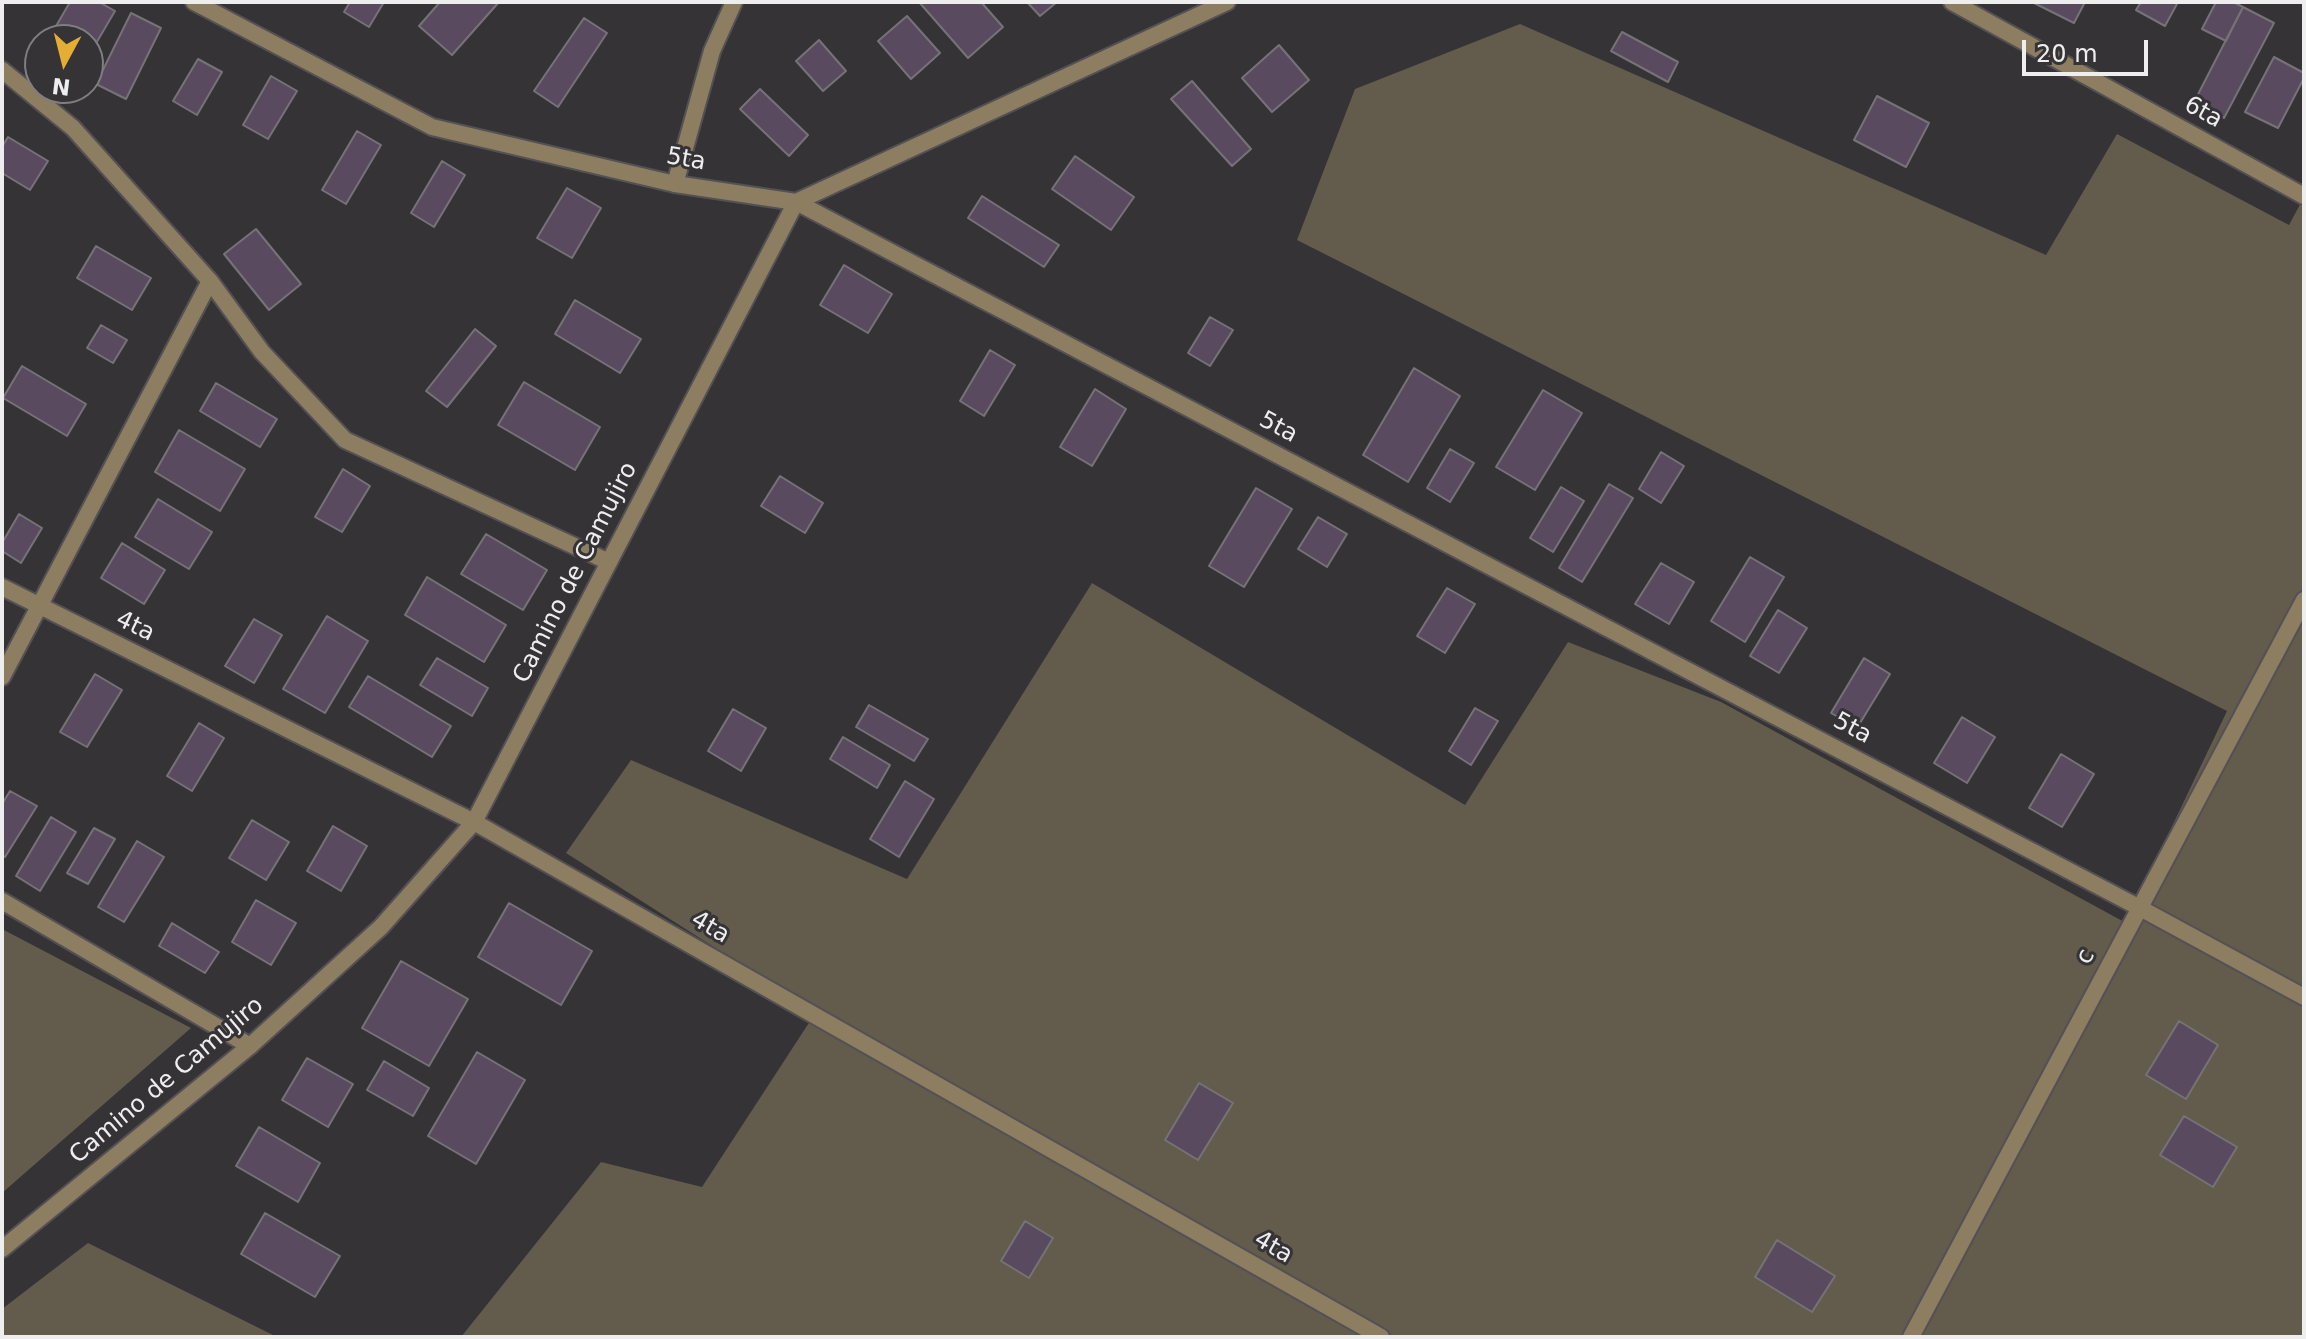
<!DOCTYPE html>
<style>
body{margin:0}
#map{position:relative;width:2306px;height:1339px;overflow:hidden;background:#353336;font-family:"DejaVu Sans",sans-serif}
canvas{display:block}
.frame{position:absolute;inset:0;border:4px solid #efeeef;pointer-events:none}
.north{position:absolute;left:24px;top:24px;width:80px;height:80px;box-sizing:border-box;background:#353336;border:2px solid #7f7e80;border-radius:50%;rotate:187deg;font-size:22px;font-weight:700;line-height:32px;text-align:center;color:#efeeef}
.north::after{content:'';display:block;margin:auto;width:28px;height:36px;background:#e4ae35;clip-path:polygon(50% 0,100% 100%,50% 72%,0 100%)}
.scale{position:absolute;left:2022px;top:40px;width:126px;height:36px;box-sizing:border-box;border:4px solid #efeeef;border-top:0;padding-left:10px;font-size:24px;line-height:28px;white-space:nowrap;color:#efeeef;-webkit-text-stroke:6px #353336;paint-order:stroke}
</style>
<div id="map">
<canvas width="2306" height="1339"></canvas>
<div class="frame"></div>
<div class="north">N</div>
<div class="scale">20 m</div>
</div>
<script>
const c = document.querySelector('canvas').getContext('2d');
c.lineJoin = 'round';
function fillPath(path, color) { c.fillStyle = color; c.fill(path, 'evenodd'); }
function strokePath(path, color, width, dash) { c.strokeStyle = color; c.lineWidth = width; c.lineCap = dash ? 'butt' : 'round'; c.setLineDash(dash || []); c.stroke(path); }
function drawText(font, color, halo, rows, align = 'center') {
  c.font = font + ' "DejaVu Sans",sans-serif'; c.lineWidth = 6; c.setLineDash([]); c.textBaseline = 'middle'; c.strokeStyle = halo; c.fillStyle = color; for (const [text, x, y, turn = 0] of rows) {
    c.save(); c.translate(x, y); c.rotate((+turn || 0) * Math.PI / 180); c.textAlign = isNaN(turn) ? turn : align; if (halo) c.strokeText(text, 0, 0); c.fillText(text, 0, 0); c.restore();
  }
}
fillPath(new Path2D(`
 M1520,24l526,231 71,-121 172,91 15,-28v1140h-1843l140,-175 101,25 114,-175 -250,-159 65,-93 276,119 185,-296 373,222 103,-163 153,60 405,221 101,-212 -930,-471 58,-151z
 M2,929l189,99 -189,165z
 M88,1243l189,94h-275v-28z`), '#635b4c');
const building = new Path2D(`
 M70,2h29l16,9 -27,46v-17h-40z
 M350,2h34l-15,25 -25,-15z
 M440,2h59l-47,53 -33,-29z
 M919,2h62l22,25 -35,31z
 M1027,2h30l-17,14z
 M2032,2h53l-11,21z
 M2141,2h37l-13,24 -29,-16z
 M2216,2h17l10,5 -17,34 -24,-12z
 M2243,7l31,16 -50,95 -30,-16z
 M131,13l30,15 -35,71 -30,-15z
 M907,16l33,37 -29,26 -33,-38z
 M584,18l23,15 -49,74 -24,-16z
 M1622,32l56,30 -10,20 -57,-31z
 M819,40l27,31 -23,20 -27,-30z
 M1279,45l30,35 -37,32 -30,-34z
 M2274,57l30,16v5l-26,50 -33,-16z
 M198,59l24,13 -25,43 -24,-14z
 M271,76l26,15 -29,48 -25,-14z
 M1192,81l59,68 -19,17 -61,-67z
 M760,89l48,46 -19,21 -49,-47z
 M1877,96l52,27 -23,44 -52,-27z
 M357,131l24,14 -35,59 -24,-14z
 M8,137l40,24 -18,29 -28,-17v-26z
 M1075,156l59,41 -23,33 -59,-41z
 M442,161l23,14 -31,52 -23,-14z
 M567,188l34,20 -29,50 -35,-20z
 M982,196l77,49 -15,22 -76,-49z
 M256,229l45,55 -32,26 -45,-56z
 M96,246l55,32 -19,32 -55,-32z
 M844,265l48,29 -24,39 -48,-28z
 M575,300l66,39 -21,34 -65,-39z
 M1210,317l23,13 -23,36 -22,-13z
 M101,325l26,15 -14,23 -26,-15z
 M475,329l21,17 -49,61 -21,-16z
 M990,350l25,15 -31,51 -24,-15z
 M22,366l64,38 -19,32 -64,-38z
 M1414,368l46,28 -52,86 -45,-27z
 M524,382l76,45 -25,43 -77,-45z
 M216,383l61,36 -17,28 -60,-36z
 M1095,389l31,20 -34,57 -32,-19z
 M1543,390l39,23 -47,77 -39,-23z
 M179,430l66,39 -25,42 -65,-39z
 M1450,449l24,14 -24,39 -23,-14z
 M1661,452l23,14 -23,37 -22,-14z
 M343,469l27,17 -28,46 -27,-15z
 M780,476l43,27 -18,30 -44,-27z
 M1609,484l24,14 -51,84 -23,-14z
 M1561,487l23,14 -31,51 -23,-14z
 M1256,488l36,21 -48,78 -35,-21z
 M158,499l54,33 -23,37 -54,-32z
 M19,514l23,14 -21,35 -19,-12v-8z
 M1318,517l29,17 -20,33 -29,-18z
 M486,534l61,36 -24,40 -62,-36z
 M122,543l43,27 -21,34 -43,-26z
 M1750,557l34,20 -39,65 -34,-21z
 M1661,563l33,19 -25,42 -34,-20z
 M427,577l79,48 -22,37 -79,-47z
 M1447,588l28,16 -30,49 -28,-17z
 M1778,610l29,18 -28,45 -29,-17z
 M327,616l41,25 -43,72 -42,-24z
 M254,619l28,16 -28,48 -29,-17z
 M437,658l51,30 -16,28 -52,-31z
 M1864,658l26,16 -33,54 -26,-15z
 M95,674l27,16 -35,57 -27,-15z
 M368,676l83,50 -19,31 -83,-50z
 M869,705l59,34 -14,22 -58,-34z
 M1475,708l23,13 -27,44 -22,-14z
 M733,709l33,19 -25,43 -33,-20z
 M1962,717l33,20 -28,46 -33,-20z
 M199,723l25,15 -32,53 -25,-15z
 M843,737l47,28 -13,23 -47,-29z
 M2061,754l33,20 -32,53 -33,-19z
 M905,781l29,18 -35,58 -29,-18z
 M10,791l27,15 -32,51 -3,-2v-51z
 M51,817l25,15 -36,59 -24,-15z
 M252,820l37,22 -23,38 -37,-22z
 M333,826l34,20 -26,45 -34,-20z
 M94,828l21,11 -27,45 -21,-11z
 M137,841l27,16 -40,65 -26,-15z
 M256,900l40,23 -25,42 -39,-23z
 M509,903l83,48 -31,54 -83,-48z
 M172,923l47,29 -14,21 -46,-27z
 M401,961l67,38 -39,67 -67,-38z
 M2179,1021l39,24 -32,54 -40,-24z
 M477,1052l48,28 -49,84 -48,-28z
 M307,1058l46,26 -25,43 -46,-27z
 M384,1061l45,27 -16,28 -46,-26z
 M1199,1083l34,20 -35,57 -33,-20z
 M2184,1116l53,31 -24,40 -53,-32z
 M259,1127l61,36 -22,39 -62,-36z
 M265,1213l75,43 -25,41 -74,-43z
 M1025,1221l28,17 -24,40 -28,-17z
 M1777,1240l58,36 -23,36 -57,-35z`);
fillPath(building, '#5a4a60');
strokePath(building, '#757376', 2);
const minor = new Path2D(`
 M1952,2l352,194
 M2,70l71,58 137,153 52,71 83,88 264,122
 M675,184l37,-133 22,-49
 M796,202l1344,706 164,89
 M2,587l472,235 907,515
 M2,677l208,-396
 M2,901l248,145
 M1911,1337l393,-737`);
const tertiary = new Path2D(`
 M194,2l238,125 243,57 121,18
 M2,1249l248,-203 131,-119 93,-105 322,-620 431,-200`);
strokePath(minor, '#535154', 20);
strokePath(tertiary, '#535154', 20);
strokePath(minor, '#8d7d61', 16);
strokePath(tertiary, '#8d7d61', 16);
drawText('24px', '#efeeef', '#353336', [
 ["6ta",2203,113,29],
 ["5ta",686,160,10],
 ["5ta",1278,428,28],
 ["Camino de Camujiro",576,573,-63],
 ["4ta",135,627,26],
 ["5ta",1852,729,28],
 ["4ta",710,928,30],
 ["c",2086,957,-62],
 ["Camino de Camujiro",167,1081,-40],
 ["4ta",1273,1248,30]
]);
</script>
